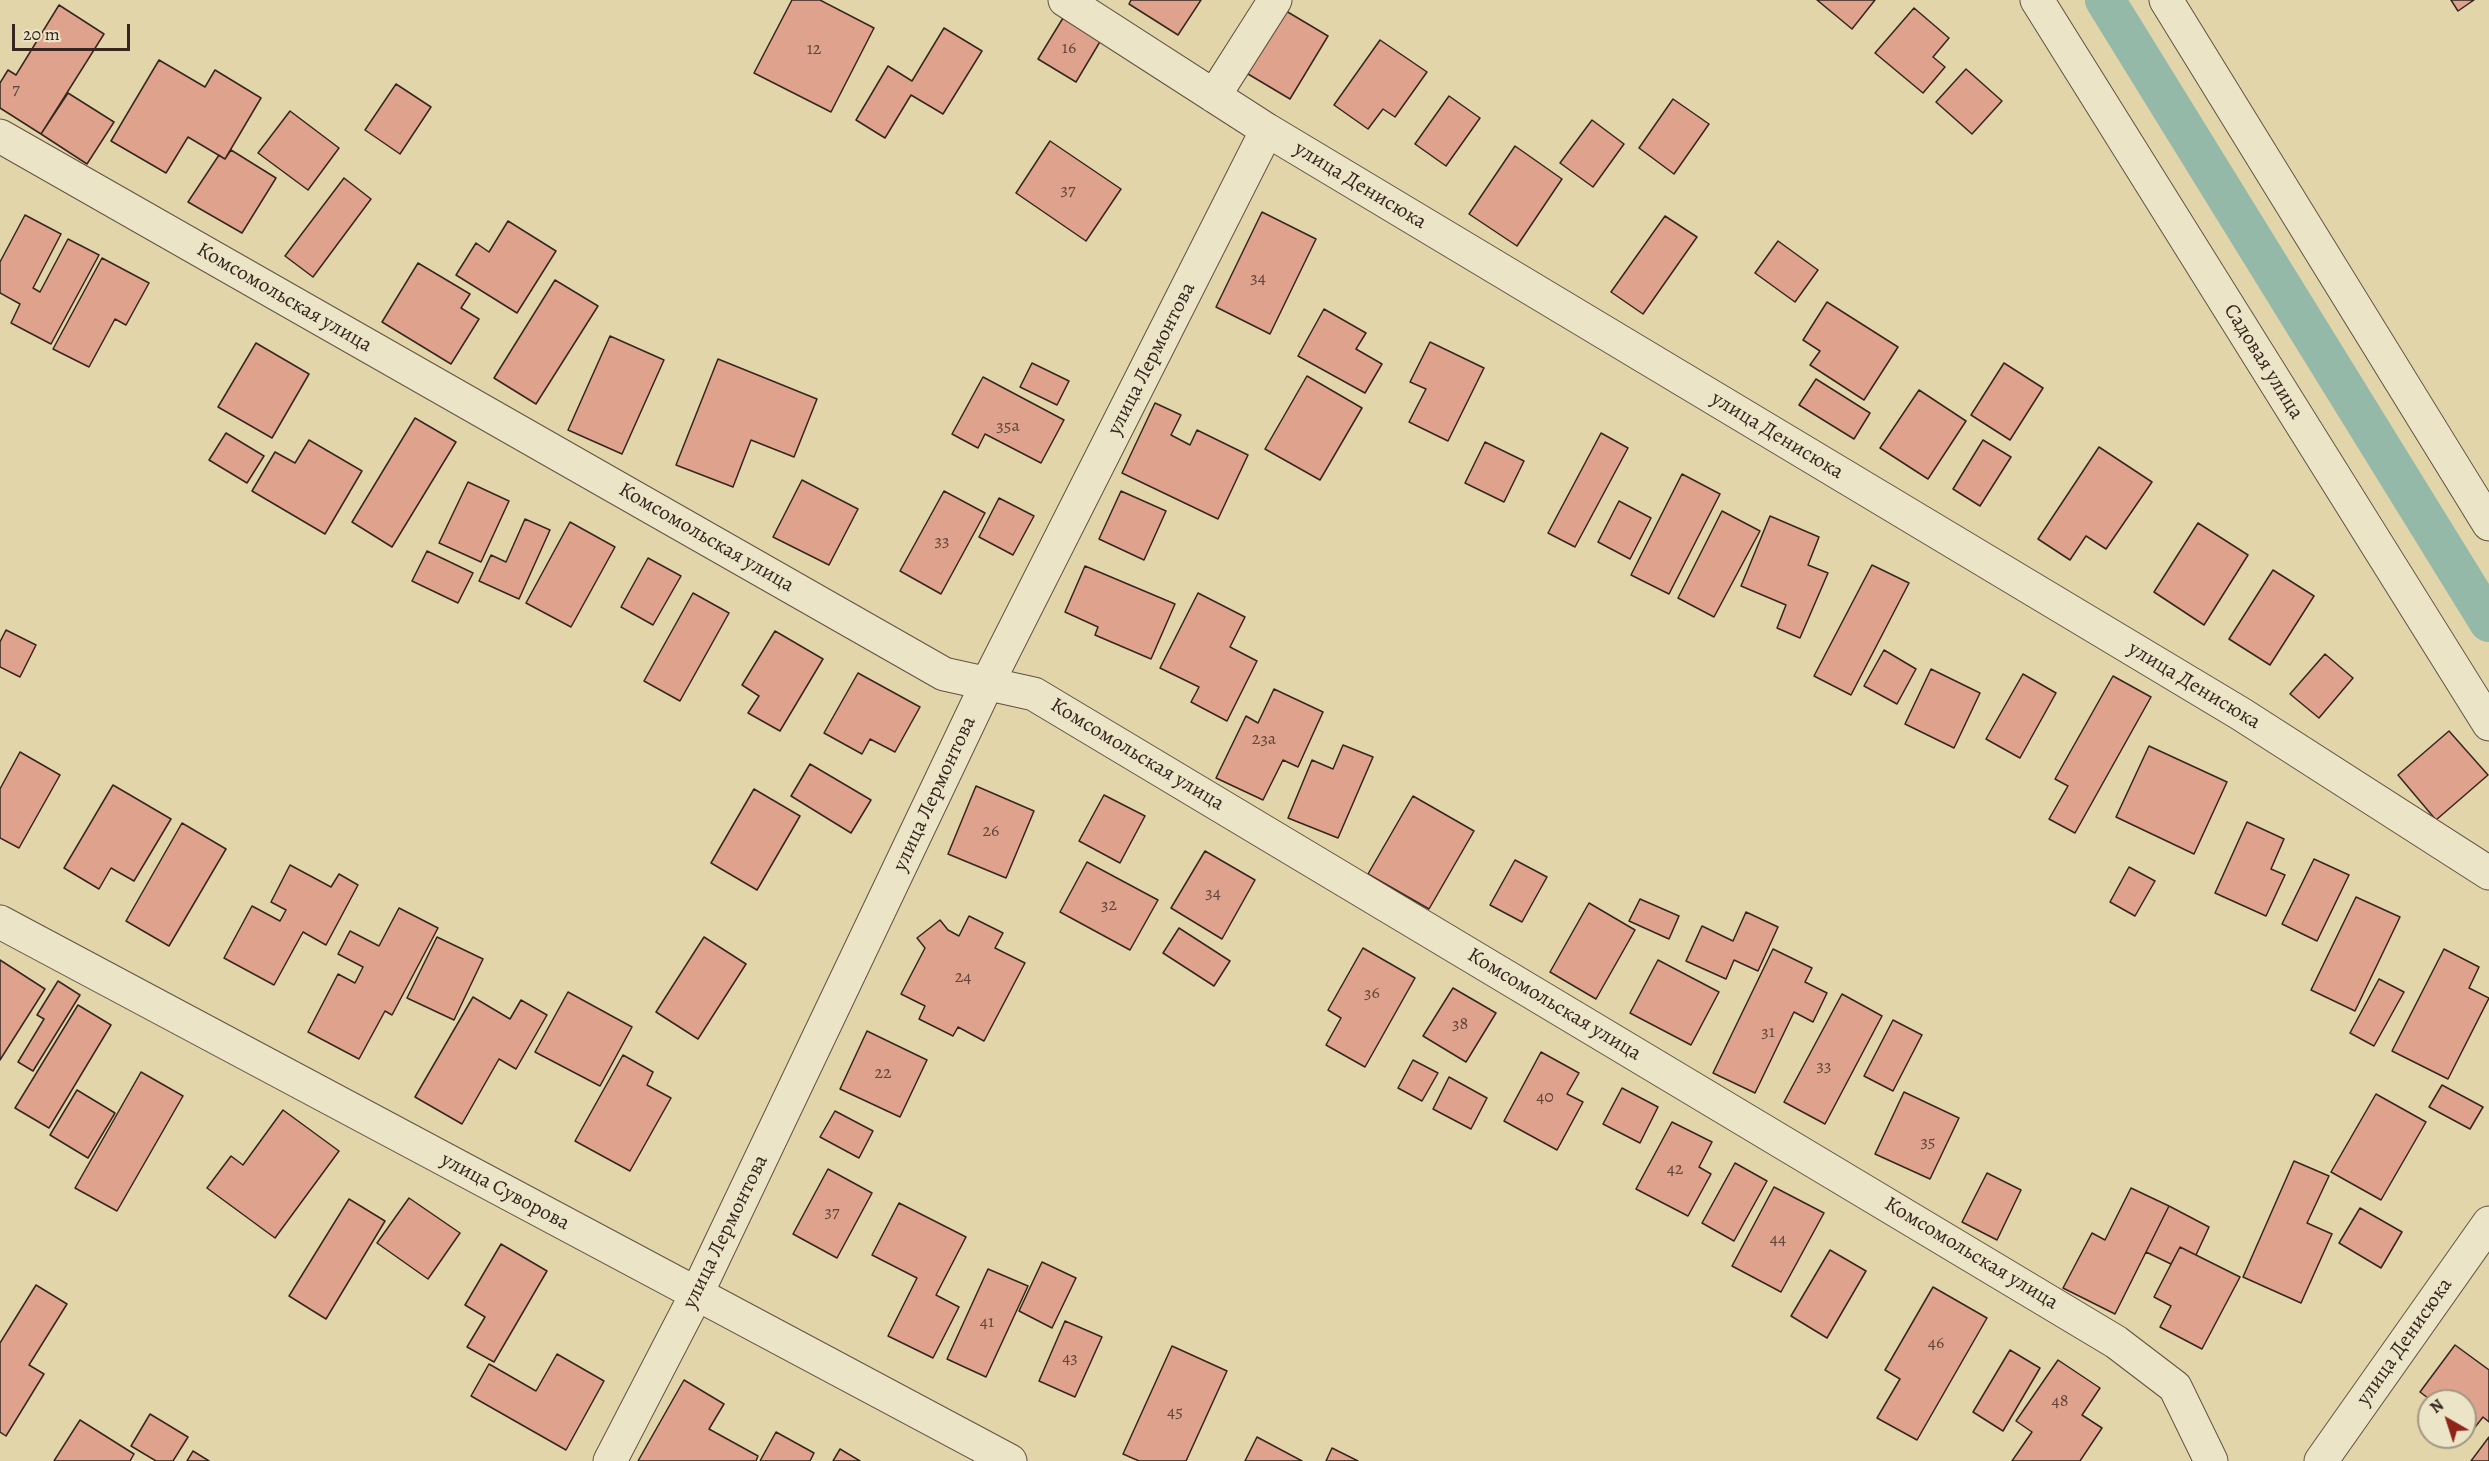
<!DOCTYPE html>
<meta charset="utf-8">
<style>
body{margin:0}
#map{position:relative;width:2489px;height:1461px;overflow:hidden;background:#e2d5a9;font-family:Alegreya,serif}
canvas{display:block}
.north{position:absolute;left:2417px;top:1389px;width:60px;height:60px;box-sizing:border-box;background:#ece4c7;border:2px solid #a39884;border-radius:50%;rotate:321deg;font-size:16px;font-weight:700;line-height:24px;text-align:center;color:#36261f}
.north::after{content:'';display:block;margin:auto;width:21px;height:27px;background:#8f2418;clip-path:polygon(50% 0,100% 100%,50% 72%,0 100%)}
.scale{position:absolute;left:12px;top:24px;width:118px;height:27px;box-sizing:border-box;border:3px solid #36261f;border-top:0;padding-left:8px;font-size:18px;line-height:21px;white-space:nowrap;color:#36261f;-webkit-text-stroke:4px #ece4c7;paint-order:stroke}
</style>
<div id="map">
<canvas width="2489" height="1461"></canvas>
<div class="north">N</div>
<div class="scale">20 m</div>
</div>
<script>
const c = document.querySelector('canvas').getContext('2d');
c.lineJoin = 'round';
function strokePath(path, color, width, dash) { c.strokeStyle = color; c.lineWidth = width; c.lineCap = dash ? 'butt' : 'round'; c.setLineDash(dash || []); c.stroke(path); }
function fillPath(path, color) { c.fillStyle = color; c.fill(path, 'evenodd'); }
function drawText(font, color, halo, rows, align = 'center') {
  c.font = font + ' Alegreya,serif'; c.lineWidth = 5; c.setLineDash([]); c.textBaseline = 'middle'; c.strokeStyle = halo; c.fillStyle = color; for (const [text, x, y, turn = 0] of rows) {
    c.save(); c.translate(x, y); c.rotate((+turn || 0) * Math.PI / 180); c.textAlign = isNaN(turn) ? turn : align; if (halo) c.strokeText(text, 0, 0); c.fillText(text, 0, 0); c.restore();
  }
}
strokePath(new Path2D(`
 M2105,0l384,622`), '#95b9a8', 40);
const building = new Path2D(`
 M792,0h28l54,28 -43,84 -77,-39z
 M1131,0h70l-23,35 -49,-31z
 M1817,0h58l-23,29z
 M2451,0h23l-16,11z
 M59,5l45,29 -63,100 -41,-26v-25l8,-13 8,5z
 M1281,8l47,28 -38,63 -47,-28z
 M1914,8l35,30 -16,19 12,10 -22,26 -48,-40z
 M1063,18l38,22 -25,42 -38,-23z
 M944,28l38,23 -39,63 -32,-19 -26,43 -29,-18 32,-54 24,15z
 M1380,40l47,32 -32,45 -12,-8 -15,20 -34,-24z
 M159,60l46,27 10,-17 46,28 -36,61 -37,-22 -22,36 -55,-32z
 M1966,69l36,32 -30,33 -36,-32z
 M396,84l35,23 -31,47 -35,-24z
 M68,93l46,29 -27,42 -46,-30z
 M1449,96l31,22 -34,48 -31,-22z
 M1673,99l36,25 -35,50 -35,-26z
 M290,111l49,37 -31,42 -50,-37z
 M1592,120l32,24 -31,43 -33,-24z
 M1050,141l71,48 -35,52 -70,-48z
 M1515,146l47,33 -45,67 -48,-32z
 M231,150l45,28 -34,55 -54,-31 31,-47 6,4z
 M344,178l27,21 -58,78 -28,-21z
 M1262,212l54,27 -46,95 -54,-27z
 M25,215l36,19 -28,54 7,4 28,-53 31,16 -48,89 -40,-21 9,-19 -20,-11v-31z
 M1665,216l32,21 -54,77 -32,-22z
 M508,221l48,30 -39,62 -61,-38 20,-32 13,9z
 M1778,241l40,29 -23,32 -40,-29z
 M102,258l47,25 -23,42 -11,-6 -26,48 -36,-18z
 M418,263l52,31 -9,14 18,11 -28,45 -69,-42z
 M555,280l43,26 -62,98 -42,-26z
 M1827,302l71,45 -34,53 -54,-35 10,-14 -17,-11z
 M1324,309l42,24 -10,16 26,15 -17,29 -67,-37z
 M610,336l54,24 -42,94 -54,-24z
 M1430,342l54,26 -36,73 -39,-19 17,-33 -16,-7z
 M256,343l53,31 -37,64 -54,-31z
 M718,359l99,40 -23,58 -43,-17 -18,47 -57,-22z
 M1032,363l37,18 -12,24 -37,-18z
 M2004,363l39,25 -33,52 -39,-25z
 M1307,376l55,32 -42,72 -55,-31z
 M983,377l81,43 -23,43 -56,-29 -7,14 -26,-14z
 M1816,379l54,34 -16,26 -55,-34z
 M1919,390l47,31 -38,58 -48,-31z
 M1155,403l26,12 -10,20 19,10 7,-15 51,25 -30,64 -96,-46z
 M415,418l41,24 -64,105 -40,-25z
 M226,433l38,23 -17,27 -38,-23z
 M1601,433l27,15 -53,99 -27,-14z
 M309,440l53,31 -37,63 -73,-43 23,-39 20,11z
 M1983,440l28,17 -31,49 -27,-17z
 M1485,442l39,19 -20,41 -39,-19z
 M2099,447l53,35 -46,67 -20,-13 -16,24 -32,-21z
 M1682,474l38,20 -51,100 -38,-19z
 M802,480l56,29 -29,56 -56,-28z
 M468,482l41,19 -28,61 -42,-19z
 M944,491l41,22 -44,81 -41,-23z
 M1121,491l45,20 -22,49 -45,-21z
 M999,498l35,18 -21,39 -34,-18z
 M1619,501l32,17 -21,41 -32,-17z
 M1722,511l38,20 -46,86 -36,-19z
 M1770,516l49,21 -11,28 20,8 -28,65 -23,-10 9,-23 -45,-19z
 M525,519l25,11 -31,69 -40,-18 12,-26 15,7z
 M570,522l45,25 -44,80 -45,-24z
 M2198,523l50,32 -44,70 -50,-33z
 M427,551l46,22 -15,30 -46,-22z
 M648,558l33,18 -28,49 -32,-18z
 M1872,565l37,18 -58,112 -37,-19z
 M1085,566l90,38 -24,55 -56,-24 3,-8 -33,-15z
 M2273,570l41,26 -44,69 -41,-26z
 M693,593l36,20 -49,88 -36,-20z
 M1198,593l47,24 -15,30 27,14 -30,60 -36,-19 8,-15 -39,-19z
 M6,630l30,15 -16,32 -20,-10v-25z
 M775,631l48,28 -43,72 -32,-18 11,-17 -17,-11z
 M1884,650l32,19 -19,35 -33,-18z
 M2325,654l28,24 -34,40 -29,-24z
 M1931,669l49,24 -26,55 -49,-24z
 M858,673l62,34 -25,45 -25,-13 -8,15 -38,-21z
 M2023,674l33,19 -36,65 -34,-19z
 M2113,676l38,21 -76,136 -26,-14 19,-33 -13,-7z
 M1274,689l49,23 -25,55 -15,-7 -20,40 -47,-22 30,-62 12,7z
 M2449,731l39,44 -52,45 -38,-45z
 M1343,745l30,12 -35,81 -50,-20 24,-58 21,9z
 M2149,746l78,36 -33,72 -78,-37z
 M20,752l40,23 -41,73 -19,-10v-49z
 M810,764l61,36 -20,33 -60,-37z
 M113,785l58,34 -37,62 -23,-13 -12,21 -35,-21z
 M976,786l58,25 -28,67 -58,-24z
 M754,789l46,27 -43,74 -46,-27z
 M1104,795l41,21 -25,47 -41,-22z
 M1413,796l61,35 -45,78 -61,-35z
 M2247,822l37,17 -13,30 14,6 -19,41 -51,-23z
 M182,823l44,26 -57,97 -43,-25z
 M1205,851l50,29 -33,59 -51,-31z
 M2314,859l35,16 -32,66 -35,-17z
 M1515,860l32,17 -25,45 -32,-17z
 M1087,862l71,38 -28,50 -70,-38z
 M290,865l41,22 8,-13 19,11 -32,60 -23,-13 -29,53 -50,-27 28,-52 28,15 6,-11 -15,-8z
 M2129,867l26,14 -20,35 -25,-14z
 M2356,897l44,20 -45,94 -44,-21z
 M1640,899l39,17 -10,23 -40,-18z
 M1589,903l46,27 -39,69 -46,-27z
 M399,908l39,20 -46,87 -7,-4 -26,48 -51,-27 30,-58 17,9 8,-16 -25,-13 12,-23 29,15z
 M1746,912l32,15 -20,44 -24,-11 -8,19 -40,-18 16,-35 31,15z
 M969,916l34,17 -8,15 30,15 -41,78 -26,-14 -5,9 -34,-17 6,-13 -24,-12 24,-46 -8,-10 23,-18 8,10 11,6z
 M1179,928l51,33 -16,25 -51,-33z
 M437,937l46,22 -29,61 -47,-22z
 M704,937l42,27 -48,75 -42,-27z
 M1363,948l52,30 -50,89 -39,-22 15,-27 -13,-8z
 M1773,949l39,19 -7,14 22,11 -14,29 -19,-10 -39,81 -42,-20z
 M2444,949l35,18 -10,21 20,10 -41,81 -56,-28z
 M0,960l45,29 -45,71z
 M1658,960l61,32 -28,53 -61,-32z
 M2379,979l25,13 -30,54 -24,-13z
 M58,981l22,14 -47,76 -15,-9 26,-43 -7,-4z
 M1453,988l43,25 -30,49 -43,-26z
 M568,992l64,35 -32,59 -65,-34z
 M1842,994l40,22 -57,108 -41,-22z
 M473,997l37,22 11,-19 26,15 -31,54 -17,-10 -37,65 -47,-27z
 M78,1005l33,20 -62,103 -34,-20z
 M1893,1020l29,15 -29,56 -29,-15z
 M867,1031l60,29 -27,57 -60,-28z
 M1541,1052l38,21 -12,21 16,8 -26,48 -53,-29z
 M623,1055l30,17 -6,13 24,13 -41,73 -55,-30z
 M1413,1060l25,13 -16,28 -24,-13z
 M141,1072l42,24 -66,115 -42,-23z
 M1449,1077l38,21 -16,31 -38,-20z
 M2442,1085l41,22 -13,22 -41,-22z
 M1622,1088l36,19 -18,36 -37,-19z
 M77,1090l38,23 -27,45 -38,-23z
 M1904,1092l55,26 -29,61 -55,-25z
 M2376,1094l50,28 -45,78 -50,-28z
 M283,1110l56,41 -64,87 -68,-50 24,-32 12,9z
 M835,1111l38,20 -14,27 -39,-21z
 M1672,1122l40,20 -13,25 12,7 -23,42 -52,-27z
 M2294,1161l35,15 -22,47 25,11 -31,69 -58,-26z
 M1735,1163l32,18 -33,60 -32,-18z
 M828,1169l44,24 -35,65 -44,-24z
 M1987,1173l34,17 -24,50 -35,-18z
 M1774,1187l50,26 -43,79 -49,-26z
 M2131,1188l38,18 -54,108 -52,-26 29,-55 13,7z
 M409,1198l51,35 -32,46 -51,-36z
 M349,1199l36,22 -59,98 -37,-23z
 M899,1203l67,34 -30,58 23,12 -26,51 -45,-22 29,-58 -45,-23z
 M2169,1206l40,21 -13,28 -16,-8 -9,17 -25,-12z
 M2360,1208l42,24 -21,36 -42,-25z
 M501,1244l46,27 -53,91 -27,-15 18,-30 -20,-12z
 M2180,1247l60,30 -38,72 -42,-22 11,-21 -17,-9z
 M1830,1250l36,21 -39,67 -36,-22z
 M1042,1262l34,16 -24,50 -33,-17z
 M988,1269l40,17 -42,91 -39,-18z
 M36,1285l31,19 -38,61 15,9 -38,62 -6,-4v-89z
 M1933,1287l54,31 -70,122 -40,-22 23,-39 -15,-9z
 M1065,1321l37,16 -27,60 -36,-16z
 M2455,1345l34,25v52l-6,-5 -11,14 -7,-5v-25h-33l-12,-9z
 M1172,1346l55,25 -41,90h-47l-16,-7z
 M2010,1350l30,18 -37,63 -30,-19z
 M557,1354l47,27 -38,69 -95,-54 18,-32 47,27z
 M2058,1360l42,28 -18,27 20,13 -22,33h-68l20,-29 -16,-11z
 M684,1380l40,24 -15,25 49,27 -2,5h-118z
 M150,1414l38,23 -15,24h-17l-25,-15z
 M80,1420l54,34 -4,7h-76z
 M776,1432l38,21 -4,8h-50z
 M1257,1437l45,24h-57z
 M2489,1437v24h-18z
 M1332,1448l26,13h-32z
 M840,1449l20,12h-27z
 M193,1451l16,10h-22z`);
fillPath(building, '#dfa38d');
strokePath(building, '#36261f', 1.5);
const street = new Path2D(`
 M1065,0l202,130 974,584 248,159
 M2037,0l452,724
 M2166,0l323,524
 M1214,96l61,-96
 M0,136l944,538 90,20 1082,648 59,45 36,74
 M0,922l1010,539
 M610,1461l86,-166 291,-611 280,-554
 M2321,1461l168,-238`);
strokePath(street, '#615242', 35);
strokePath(street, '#ece4c7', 33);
drawText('18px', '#60453a', null, [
 ["16",1069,49],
 ["12",814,50],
 ["7",16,90],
 ["37",1068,191],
 ["34",1258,279],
 ["35а",1008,427],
 ["33",942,542],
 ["23а",1264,740],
 ["26",991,832],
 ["34",1213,894],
 ["32",1109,906],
 ["24",963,978],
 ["36",1372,994],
 ["38",1460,1025],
 ["31",1768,1033],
 ["33",1824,1067],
 ["22",883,1074],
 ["40",1545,1098],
 ["35",1928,1143],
 ["42",1675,1170],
 ["37",832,1213],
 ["44",1778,1240],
 ["41",987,1323],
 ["46",1936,1344],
 ["43",1070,1359],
 ["48",2060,1402],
 ["45",1175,1413]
]);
drawText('21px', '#36261f', '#ece4c7', [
 ["улица Денисюка",1360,186,31],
 ["Комсомольская улица",284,298,30],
 ["улица Лермонтова",1152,359,-63],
 ["Садовая улица",2263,362,58],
 ["улица Денисюка",1777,436,31],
 ["Комсомольская улица",706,538,30],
 ["улица Денисюка",2194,686,31],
 ["Комсомольская улица",1137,755,31],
 ["улица Лермонтова",935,794,-65],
 ["Комсомольская улица",1554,1005,31],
 ["улица Суворова",505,1192,28],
 ["улица Лермонтова",726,1232,-64],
 ["Комсомольская улица",1971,1254,31],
 ["улица Денисюка",2405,1342,-55]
]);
</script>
